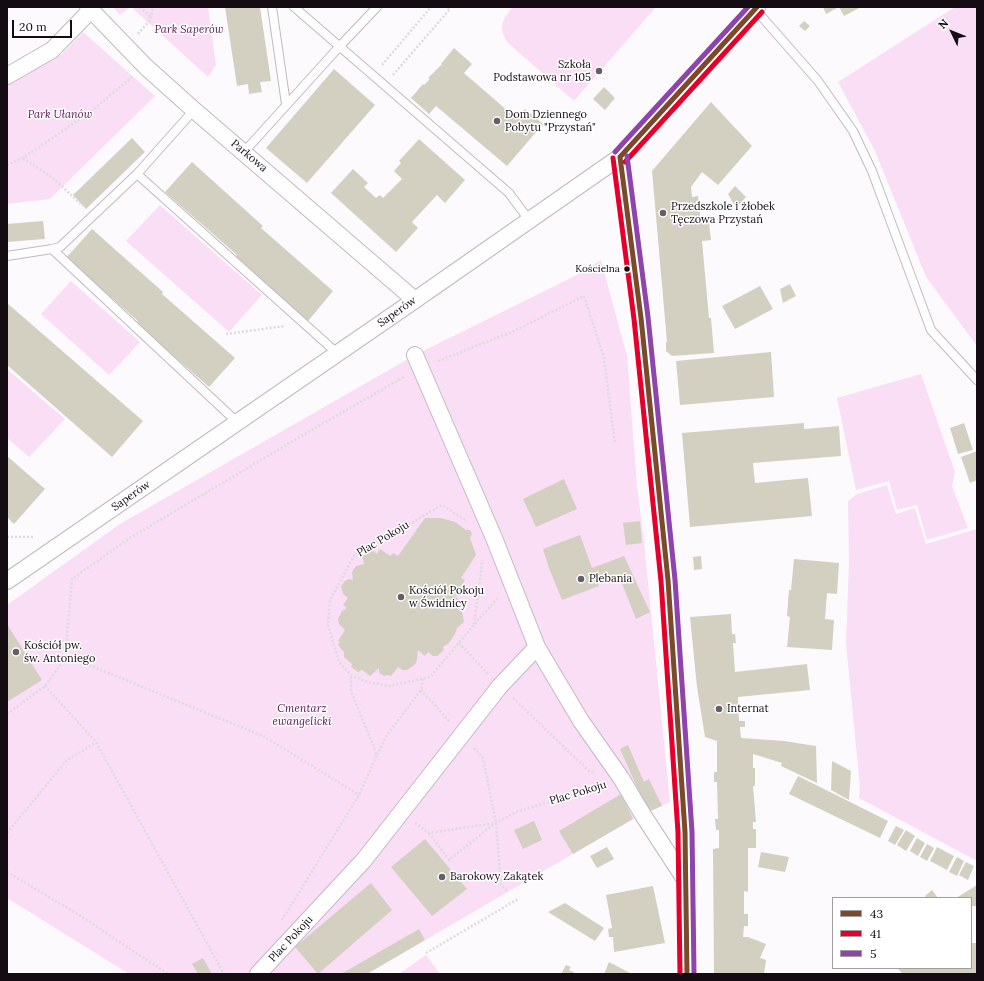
<!DOCTYPE html>
<meta charset="utf-8">
<style>
body{margin:0}
#map{position:relative;width:984px;height:981px;overflow:hidden;background:#fdfafd;font-family:Lora,serif}
canvas{display:block}
.frame{position:absolute;inset:0;border:8px solid #140b13;pointer-events:none}
.legend{position:absolute;left:832px;top:897px;width:140px;height:72px;box-sizing:border-box;background:#fff;border:1px solid #a19da1;margin:0;padding:5px 7px;list-style:none;font-size:12px;color:#140b13}
.legend li{display:flex;align-items:center;gap:8px;height:20px}
.legend b{width:20px;border:1px solid #a19da1}
.north{position:absolute;left:932px;top:12px;width:40px;height:40px;-webkit-text-stroke:3px #fff;paint-order:stroke;rotate:313deg;font-size:11px;font-weight:700;line-height:16px;text-align:center;color:#140b13}
.north::after{content:'';display:block;margin:auto;width:14px;height:18px;background:#140b13;clip-path:polygon(50% 0,100% 100%,50% 72%,0 100%)}
.scale{position:absolute;left:12px;top:20px;width:60px;height:18px;box-sizing:border-box;border:2px solid #140b13;border-top:0;padding-left:5px;font-size:12px;line-height:14px;white-space:nowrap;color:#140b13;-webkit-text-stroke:3px #fff;paint-order:stroke}
</style>
<div id="map">
<canvas width="984" height="981"></canvas>
<div class="frame"></div>
<ul class="legend">
<li><b style="height:5px;background:#7a4b2a"></b>43</li>
<li><b style="height:5px;background:#e4002b"></b>41</li>
<li><b style="height:5px;background:#8e44ad"></b>5</li>
</ul>
<div class="north">N</div>
<div class="scale">20 m</div>
</div>
<script>
const c = document.querySelector('canvas').getContext('2d');
c.lineJoin = 'round';
function fillPath(path, color) { c.fillStyle = color; c.fill(path, 'evenodd'); }
function strokePath(path, color, width, dash) { c.strokeStyle = color; c.lineWidth = width; c.lineCap = dash ? 'butt' : 'round'; c.setLineDash(dash || []); c.stroke(path); }
function drawText(font, color, halo, rows, align = 'center') {
  c.font = font + ' Lora,serif'; c.lineWidth = 3; c.setLineDash([]); c.textBaseline = 'middle'; c.strokeStyle = halo; c.fillStyle = color; for (const [text, x, y, turn = 0] of rows) {
    c.save(); c.translate(x, y); c.rotate((+turn || 0) * Math.PI / 180); c.textAlign = isNaN(turn) ? turn : align; if (halo) c.strokeText(text, 0, 0); c.fillText(text, 0, 0); c.restore();
  }
}
fillPath(new Path2D(`
 M113,7h17l-10,8z
 M131,7h77l8,58 -8,12z
 M513,7h143l-82,94 -67,-59c-9,-16 -5,-22 6,-35z
 M955,7h22v339l-51,-69 -51,-126 -37,-69z
 M83,32l72,64 -105,103 -43,5v-120l54,-29z
 M160,205l102,90 -33,37 -103,-91z
 M601,260l26,96 10,129 7,57 26,260 -37,17 -266,155h-93l-2,-3 -4,3h-139l-122,-76v-293l113,-81 295,-169 160,-79z
 M71,281l69,61 -31,33 -68,-61z
 M7,369l58,50 -36,38 -22,-19z
 M921,374l34,98 -3,14 16,42 -41,12 -10,-35 -20,5 -8,-29 -33,9 -19,-92z
 M887,485l9,29 19,-6 11,36 51,-15v332l-118,-63 1,-11 -14,-144 3,-82 -1,-60 9,-7z
 M426,955l14,19h-41z`), '#f9def6');
fillPath(new Path2D(`
 M225,7h35l11,74 -11,1 2,10 -13,2 -1,-10 -11,2z
 M823,7h38l-17,9 -5,-9 -13,7z
 M804,21l6,5 -5,5 -6,-5z
 M454,48l18,16 -8,9 52,45 9,-9 18,15 -36,42 -71,-60 -7,8 -18,-16 12,-14 1,1 6,-6 -2,-1 14,-14h-1z
 M334,69l41,36 -68,78 -41,-35z
 M604,87l11,11 -10,12 -12,-11z
 M711,102l41,44 -34,39 -16,-13 -11,15 1,10 6,-1 3,27h8l2,17 -9,1 7,77h2l3,35 -42,3 -6,-5v-9h1l-15,-171z
 M132,138l13,14 -59,57 -13,-14z
 M419,139l46,41 -20,23 -8,-8 -25,27 6,6 -22,24 -65,-59 22,-24 15,14 -4,4 12,11 4,-3 3,3 19,-19 -8,-8 7,-8 -2,-2z
 M192,162l71,64 -2,2 72,63 -25,30 -73,-64 2,-2 -72,-63z
 M735,186l11,11 -10,11 -8,-14z
 M43,221l2,18 -38,3v-18z
 M92,229l71,63 -1,2 73,64 -26,29 -73,-64 2,-2 -72,-63z
 M790,284l6,12 -13,7 -3,-14z
 M760,286l13,23 -38,20 -13,-23z
 M7,303l136,118 -31,36 -105,-92z
 M771,352l3,45 -94,8 -4,-44z
 M804,423v6l35,-3 2,30 -88,7 2,20 53,-5 4,38 -122,11 -8,-94z
 M964,423l9,27 -15,4 -8,-26z
 M977,451v29l-7,3 -9,-26z
 M7,456l38,33 -31,35 -7,-7z
 M564,479l13,30 -41,18 -13,-28z
 M425,518h16l14,4 11,8h4l2,4 -2,4 6,17 -15,23 4,2 -3,5 2,3 -1,3 -3,4 -6,1 9,6 -5,7 4,3 2,10 -7,6 -2,6 -6,9 -6,4 1,3 -7,6h-4l-5,-4 -3,4 -7,-6 -1,9 -1,4 -3,3 -6,4h-4l-5,-3 -7,9 -3,-1 -4,1 -5,-3v-5l-9,8 -8,-6 -4,2 -7,-5 1,-3 -8,-7v-5l-6,-7 2,-3 -2,-1 7,-11 -6,-6 -1,-5 4,-8 5,-3 -4,-3 5,-7 -5,-4 -2,-8 4,-5 4,-2 4,1 -1,-8 4,-6 8,-2 -2,-8 3,-4 9,-1 3,3 3,-5 10,7 3,-3 5,3z
 M640,521l2,22 -16,2 -3,-22z
 M580,535l12,33 32,-12 26,56 -14,7 -17,-43 -21,7 1,3 -37,14 -13,-32 -6,-19z
 M701,556l1,13 -8,1 -1,-13z
 M794,559l45,4 -2,31 -10,-1 -2,26 9,1 -2,30 -45,-3 3,-30 -3,-1 2,-26h2z
 M731,614l1,20h3l1,9h-3l2,29 72,-8 3,26 -72,7 1,24h6v6h-5l1,11 43,3 32,5 1,37 -36,-17 1,-3 -29,-9v14h2v18h-2l3,36h-3v7h3v19h-8v44l-4,-1v23h4v12h-4l-1,11h5l18,7 -6,14 6,2 -2,14h-50l-1,-125 6,-1v-18h-3l-1,-11h3l-1,-37h-3v-10h3v-31l-12,-4 -8,-50 -7,-70z
 M7,624l35,56 -35,22z
 M628,745l16,37 5,-3 13,27 -14,6 -28,-63z
 M832,761l19,10 -2,29 -18,-10z
 M798,776l90,45 -8,17 -91,-44z
 M621,794l12,25 -60,35 -14,-23z
 M534,821l8,19 -19,9 -9,-19z
 M896,826l8,4 -9,15 -7,-4z
 M906,830l9,6 -9,15 -9,-6z
 M917,838l8,5 -7,13 -8,-5z
 M425,839l42,50 -35,27 -41,-49z
 M927,844l7,4 -7,13 -7,-4z
 M607,847l7,12 -17,9 -7,-12z
 M937,847l17,9 -7,14 -17,-9z
 M761,852l28,5 -4,15 -27,-5z
 M957,857l7,4 -7,15 -8,-4z
 M966,862l8,4 -6,14 -9,-5z
 M371,883l21,27 -74,64 -23,-27z
 M977,885v21h-6v-8h-15z
 M653,886l12,57 -51,9 -1,-15h-4l-1,-8 4,-1 -6,-33z
 M932,890l6,8h-12l-1,-2z
 M565,903l39,25 -9,13 -47,-29z
 M419,929l6,11 -58,34h-26z
 M971,943h6v31h-74l-6,-6h74z
 M203,958l9,16h-14l-6,-10z
 M609,962l23,12h-28z
 M566,965l5,2 -2,3 8,4h-16z`), '#d3d0c2');
const lane = new Path2D(`
 M272,7l14,97
 M294,7l215,186 20,27
 M755,9l63,72 35,50 19,40 59,159 46,50
 M244,152l95,-105 38,-40
 M137,174l200,179
 M52,249l185,173
 M7,256l45,-7 8,-2 77,-73 57,-64`);
const street = new Path2D(`
 M88,7l58,60 48,43 221,190
 M7,76l45,-26 39,-40
 M620,157l21,161 27,262 17,252 2,142
 M415,355l79,183 43,109 44,74 40,57 22,37 43,66
 M7,581l408,-281 205,-143 137,-150
 M258,974l106,-114 136,-174 37,-39`);
strokePath(lane, '#c1bac0', 10);
strokePath(street, '#c1bac0', 18);
strokePath(new Path2D(`
 M140,7l11,10
 M138,34l12,-14 3,-13
 M382,65l49,-58
 M393,75l57,-66 -2,-2
 M23,158l30,20 30,28
 M7,165l16,-7 66,-45 43,-36
 M226,334l59,-8
 M438,361l74,-29 72,-36 20,62 11,86
 M465,520l-23,-15 -88,51 -24,44 -2,25 11,37 12,13 17,7 21,4 41,-9 49,-58 19,-21
 M7,537h28
 M474,624l7,-50 1,-14
 M459,643l29,31
 M67,656l198,81 94,58
 M45,686l51,56 128,232
 M421,690l29,32
 M513,698l76,73 6,2
 M7,714l38,-28 22,-30v-20l5,-57 58,-41 173,-103 101,-58
 M474,748l9,10 13,65 5,62 6,6
 M377,755l10,-20 34,-45 2,-12
 M415,823l14,10 67,-10 20,-11 89,-27
 M7,833l59,-72 29,-18
 M429,833l20,27 46,-37
 M7,872l72,43 89,59
 M282,920l77,-125 18,-40 -26,-64v-16
 M426,953l92,-54`), '#dddbdd', 2.5, [2, 2]);
strokePath(lane, '#fffeff', 8);
strokePath(street, '#fffeff', 16);
strokePath(new Path2D(`
 M620,157l21,161 27,262 17,252 2,142
 M620,157l137,-150`), '#7a4b2a', 5);
strokePath(new Path2D(`
 M613,158l21,161 27,262 17,251 2,142
 M625,162l137,-150`), '#e4002b', 5);
strokePath(new Path2D(`
 M615,152l133,-145
 M627,156l21,161 27,263 17,252 2,142`), '#8e44ad', 5);
for (const [x, y, r, color] of [
 [599,71,4,"#665f65"],
 [497,121,4,"#665f65"],
 [663,213,4,"#665f65"],
 [627,269,3.5,"#140b13"],
 [581,579,4,"#665f65"],
 [401,597,4,"#665f65"],
 [16,652,4,"#665f65"],
 [719,709,4,"#665f65"],
 [442,877,4,"#665f65"]
]) { const dot = new Path2D(); dot.arc(x, y, r, 0, 2 * Math.PI); c.fillStyle = color; c.fill(dot); strokePath(dot, '#fff', 1.5); }
drawText('10px', '#140b13', '#fff', [
 ["Kościelna",620,269]
], 'right');
drawText('italic 11px', '#5a1558', '#fff', [
 ["Park Saperów",189,30],
 ["Park Ułanów",60,115],
 ["Cmentarz",302,709],
 ["ewangelicki",302,722]
]);
drawText('11px', '#140b13', '#fff', [
 ["Szkoła",591,65,"right"],
 ["Podstawowa nr 105",591,78,"right"],
 ["Dom Dziennego",505,115],
 ["Pobytu \"Przystań\"",505,128],
 ["Przedszkole i żłobek",671,207],
 ["Tęczowa Przystań",671,220],
 ["Plebania",589,579],
 ["Kościół Pokoju",409,591],
 ["w Świdnicy",409,604],
 ["Kościół pw.",24,646],
 ["św. Antoniego",24,659],
 ["Internat",727,709],
 ["Barokowy Zakątek",450,877]
], 'left');
drawText('11px', '#140b13', '#fff', [
 ["Parkowa",249,156,40],
 ["Saperów",397,312,-35],
 ["Saperów",131,496,-35],
 ["Plac Pokoju",383,539,-31],
 ["Plac Pokoju",578,793,-17],
 ["Plac Pokoju",291,939,-47]
]);
</script>
